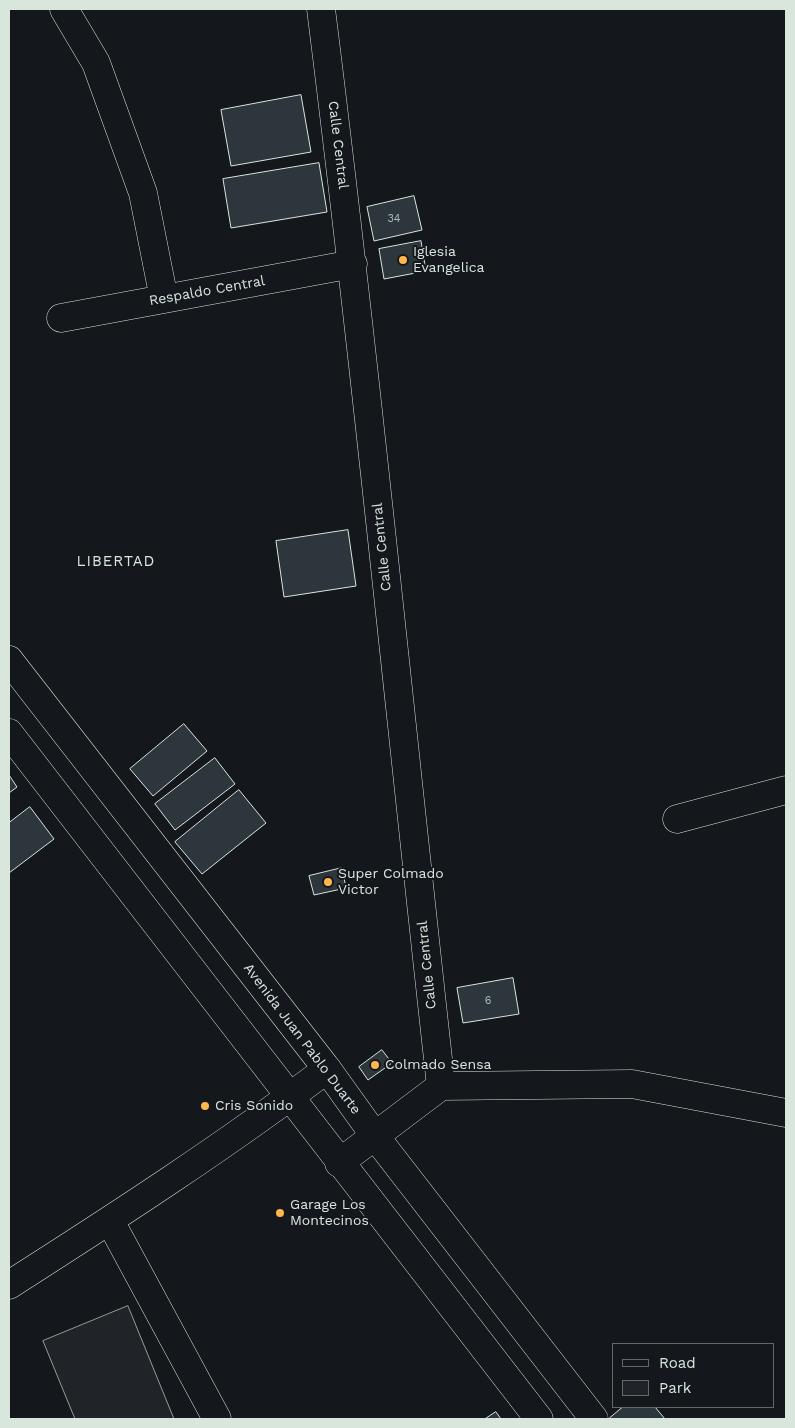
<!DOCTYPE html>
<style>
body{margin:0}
#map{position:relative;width:795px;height:1428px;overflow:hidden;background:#14181c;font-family:"Work Sans",sans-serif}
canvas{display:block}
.frame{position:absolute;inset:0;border:10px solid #d8e6dc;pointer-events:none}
.legend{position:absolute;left:612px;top:1343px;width:162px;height:65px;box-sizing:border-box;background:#14181c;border:1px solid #626a69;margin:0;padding:6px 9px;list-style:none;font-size:15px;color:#d8e6dc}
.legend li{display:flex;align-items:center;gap:10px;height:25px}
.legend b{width:25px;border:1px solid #626a69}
</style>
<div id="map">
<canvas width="795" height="1428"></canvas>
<div class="frame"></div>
<ul class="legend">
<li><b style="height:6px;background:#14181c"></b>Road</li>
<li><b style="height:14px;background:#202428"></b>Park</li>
</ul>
</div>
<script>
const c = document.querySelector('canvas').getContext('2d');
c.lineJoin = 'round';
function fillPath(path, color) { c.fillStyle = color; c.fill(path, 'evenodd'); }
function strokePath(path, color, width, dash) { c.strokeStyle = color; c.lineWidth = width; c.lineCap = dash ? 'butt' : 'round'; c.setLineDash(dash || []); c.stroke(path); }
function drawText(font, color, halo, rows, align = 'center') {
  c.font = font + ' "Work Sans",sans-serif'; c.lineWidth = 4; c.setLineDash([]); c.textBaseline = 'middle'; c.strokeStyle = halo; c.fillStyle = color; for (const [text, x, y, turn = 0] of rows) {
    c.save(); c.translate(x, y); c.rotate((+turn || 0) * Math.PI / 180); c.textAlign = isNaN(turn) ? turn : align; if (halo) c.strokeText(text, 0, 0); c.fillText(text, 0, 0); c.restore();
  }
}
const green = new Path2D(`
 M128,1306l46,113h-99l-32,-78z`);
fillPath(green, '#202428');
strokePath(green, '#939e99', 1);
const building = new Path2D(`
 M301,95l10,57 -80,14 -10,-56z
 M319,163l8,49 -96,16 -8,-49z
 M414,196l8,34 -48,11 -7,-34z
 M421,241l5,30 -42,8 -5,-30z
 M348,530l8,56 -72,11 -8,-56z
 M184,724l23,27 -54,45 -23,-27z
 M215,758l20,26 -60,46 -20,-26z
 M9,775l8,12 -8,6z
 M239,790l27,33 -64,51 -27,-32z
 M30,807l24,32 -45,34v-50z
 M342,868l4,20 -32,7 -5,-19z
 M513,978l6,36 -56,9 -6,-35z
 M382,1050l10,13 -24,17 -9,-13z
 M623,1407h32l10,12h-54l-1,-1z
 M496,1412l5,7h-16z`);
fillPath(building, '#2c363c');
strokePath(building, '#d8e6dc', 1);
const minor = new Path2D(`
 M64,9l32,54 47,130 21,106
 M321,9c45,358 80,718 120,1077
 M61,318l292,-54
 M677,819l109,-29
 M339,1163l102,-77 191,-2 154,29
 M110,1221l107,198
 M9,1285c108,-69 216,-139 318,-216`);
const major = new Path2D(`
 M9,660l318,409 48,67 219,283
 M9,733l530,686`);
strokePath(minor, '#d8e6dc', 29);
strokePath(major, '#d8e6dc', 29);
strokePath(minor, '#14181c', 28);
strokePath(major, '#14181c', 28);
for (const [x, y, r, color] of [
 [403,260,5,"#ffb74d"],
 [328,882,5,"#ffb74d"],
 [375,1065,5,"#ffb74d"],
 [205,1106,5,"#ffb74d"],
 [280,1213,5,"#ffb74d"]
]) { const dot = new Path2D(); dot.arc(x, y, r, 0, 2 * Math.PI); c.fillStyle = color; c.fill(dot); strokePath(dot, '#14181c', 2); }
drawText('11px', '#adbab4', null, [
 ["34",394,219],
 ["6",488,1001]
]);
drawText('14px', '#d8e6dc', '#14181c', [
 ["Calle Central",338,145,83],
 ["Respaldo Central",207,291,-10],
 ["Calle Central",382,547,-96],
 ["Calle Central",427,965,-96],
 ["Avenida Juan Pablo Duarte",302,1039,53]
]);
drawText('14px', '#d8e6dc', '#14181c', [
 ["Iglesia",413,252],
 ["Evangelica",413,268],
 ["Super Colmado",338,874],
 ["Victor",338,890],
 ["Colmado Sensa",385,1065],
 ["Cris Sonido",215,1106],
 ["Garage Los",290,1205],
 ["Montecinos",290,1221]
], 'left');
c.letterSpacing = '1px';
drawText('15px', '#d8e6dc', '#14181c', [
 ["LIBERTAD",116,562]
]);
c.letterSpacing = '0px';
</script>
